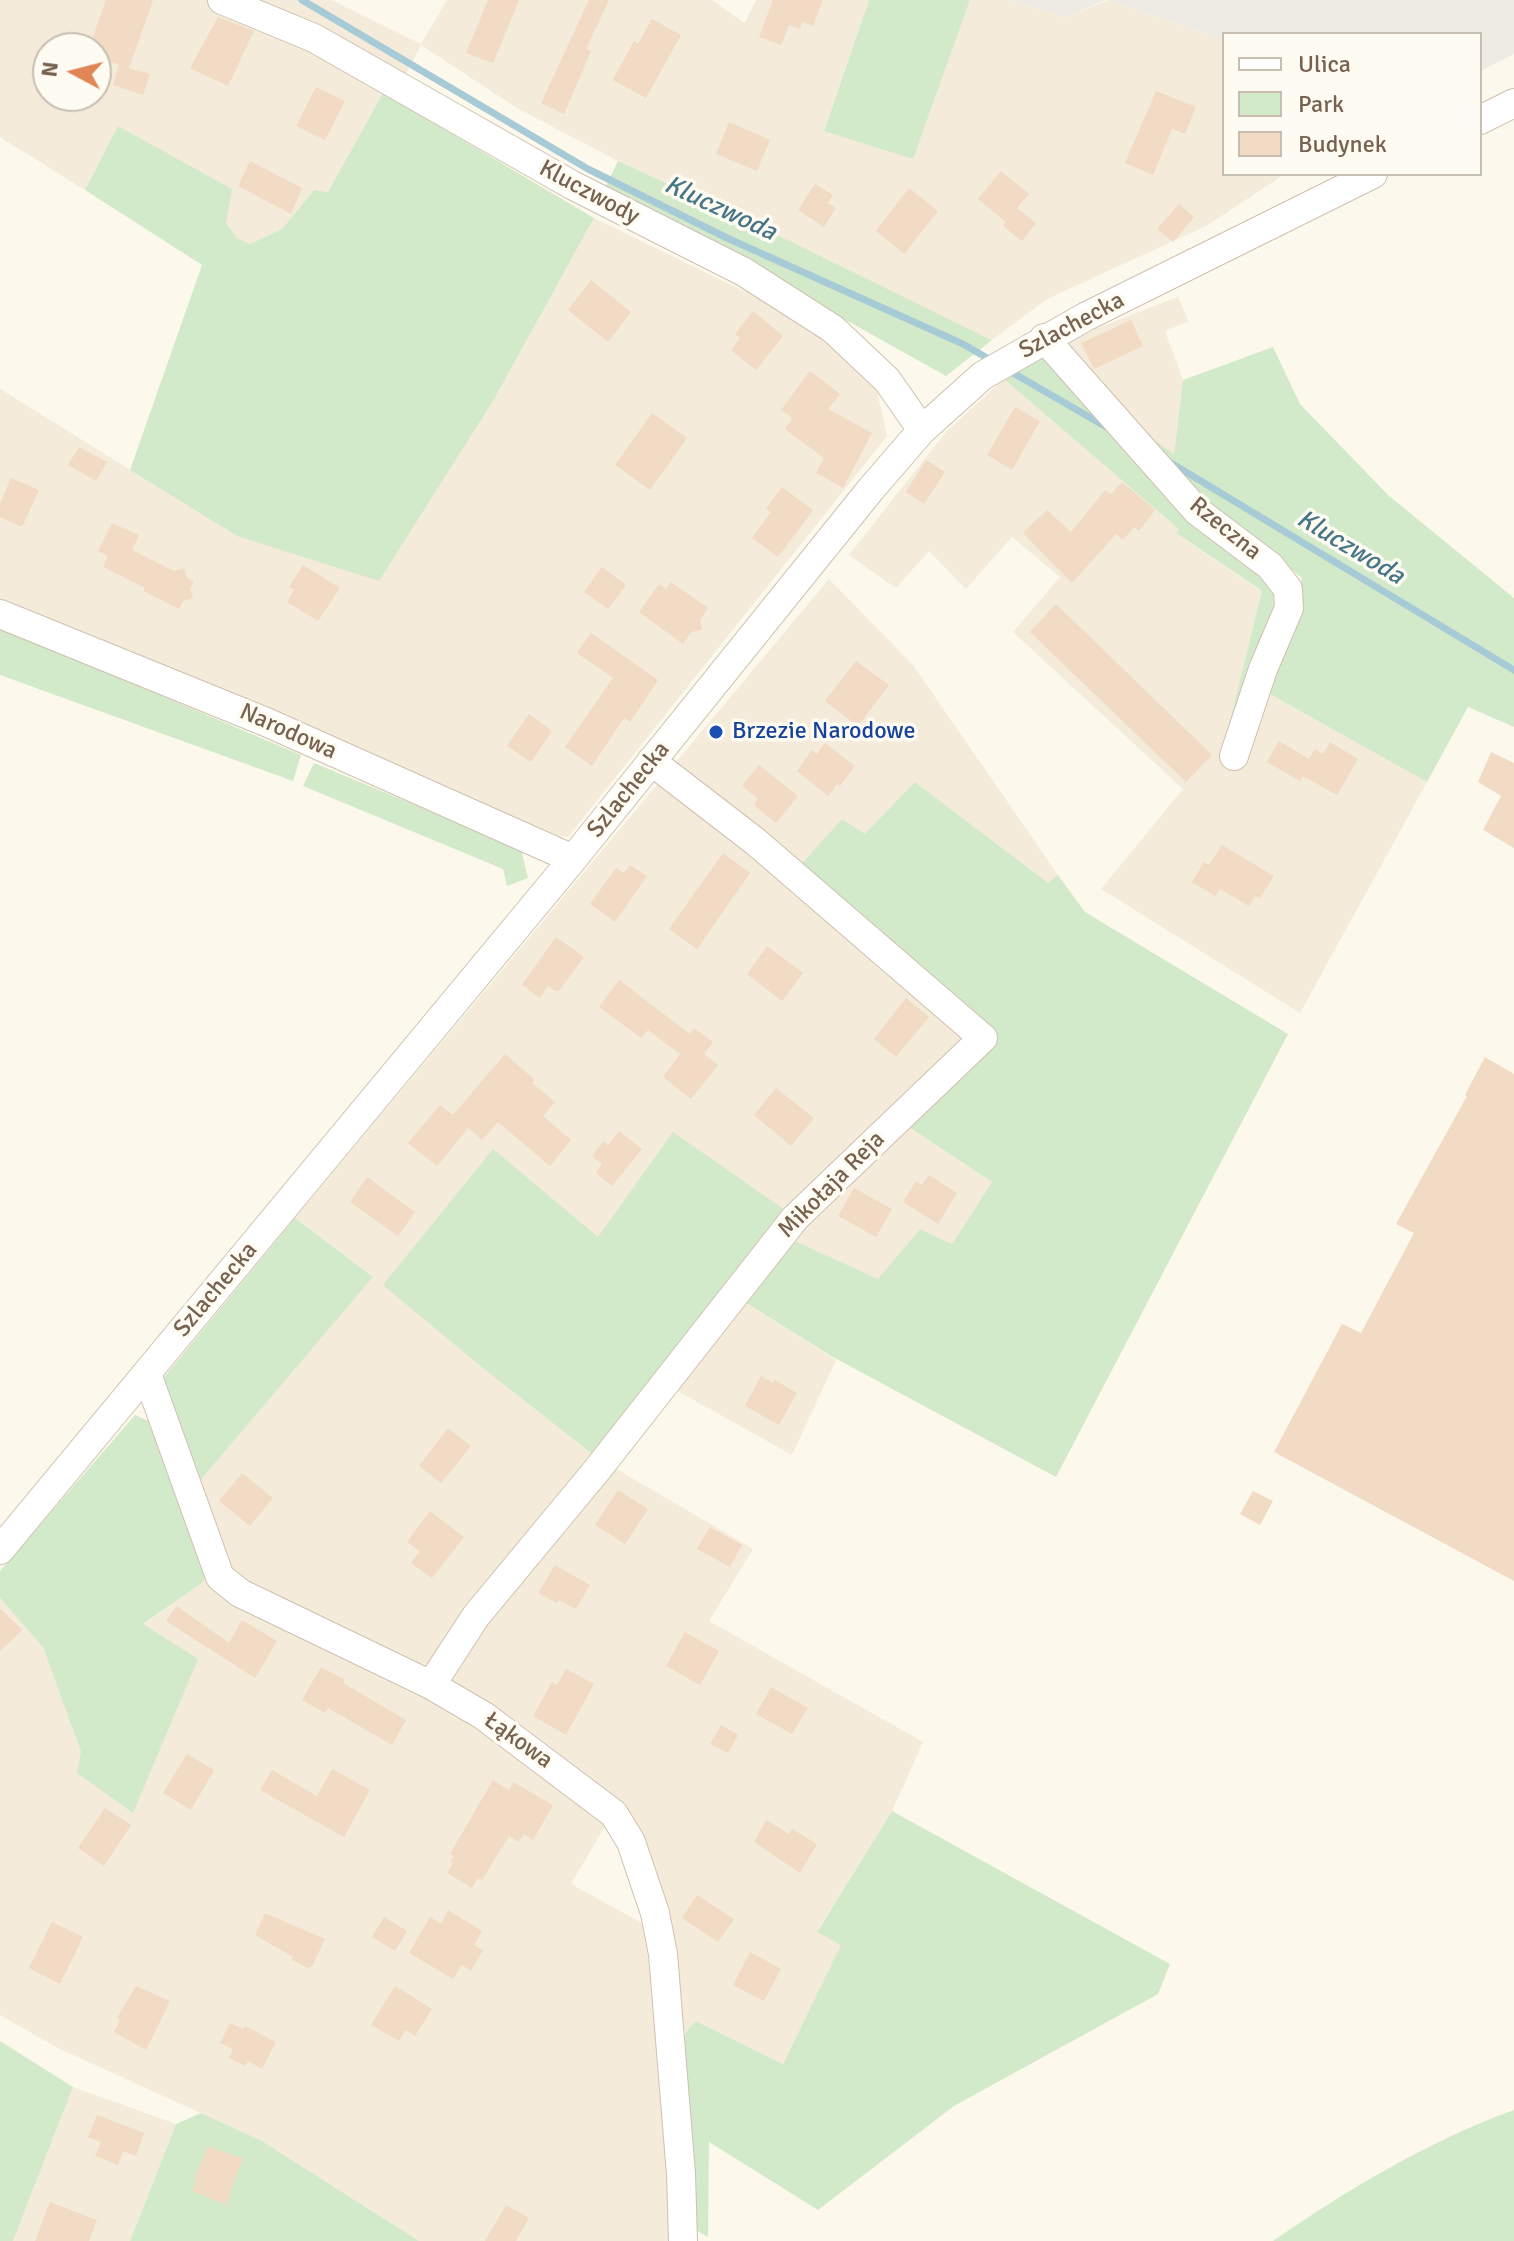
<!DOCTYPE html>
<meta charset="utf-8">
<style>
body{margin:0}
#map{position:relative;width:1514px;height:2241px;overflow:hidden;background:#fcf8ec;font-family:Signika,sans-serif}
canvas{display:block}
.legend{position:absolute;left:1222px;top:32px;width:260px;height:144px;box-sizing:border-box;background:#fefbf2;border:2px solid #c8beb1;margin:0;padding:10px 14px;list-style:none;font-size:24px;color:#77624f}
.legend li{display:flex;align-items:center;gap:16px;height:40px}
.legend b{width:40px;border:2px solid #c8beb1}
.north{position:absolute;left:32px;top:32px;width:80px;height:80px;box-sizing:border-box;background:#fefbf2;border:2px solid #c8beb1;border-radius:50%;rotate:277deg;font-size:22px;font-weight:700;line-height:32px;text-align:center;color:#77624f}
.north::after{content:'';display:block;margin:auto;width:28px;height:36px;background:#e08657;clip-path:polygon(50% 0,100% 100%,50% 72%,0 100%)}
</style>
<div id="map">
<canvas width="1514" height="2241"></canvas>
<ul class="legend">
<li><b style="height:10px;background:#fff"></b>Ulica</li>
<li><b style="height:22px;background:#d3eaca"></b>Park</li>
<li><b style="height:22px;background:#f1dbc4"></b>Budynek</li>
</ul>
<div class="north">N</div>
</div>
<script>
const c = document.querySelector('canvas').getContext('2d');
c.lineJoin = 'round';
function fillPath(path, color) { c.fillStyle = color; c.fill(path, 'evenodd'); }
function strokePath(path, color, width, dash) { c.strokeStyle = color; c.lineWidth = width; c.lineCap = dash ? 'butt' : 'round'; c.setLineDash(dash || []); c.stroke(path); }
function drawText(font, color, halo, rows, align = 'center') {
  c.font = font + ' Signika,sans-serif'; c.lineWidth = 7; c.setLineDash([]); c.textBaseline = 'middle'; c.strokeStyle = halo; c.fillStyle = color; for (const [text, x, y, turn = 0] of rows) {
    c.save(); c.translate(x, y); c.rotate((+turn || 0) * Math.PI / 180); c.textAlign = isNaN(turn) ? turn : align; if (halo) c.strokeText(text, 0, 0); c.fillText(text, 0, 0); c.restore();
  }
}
fillPath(new Path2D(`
 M0,0h331l90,44 26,-44h265l33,23 11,-23h113l-45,130 89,28 57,-158h38l58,17 42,-17 116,40v134h61l-79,52 -159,73 -55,41 -245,-120 -129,-59 -101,-53 -96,-63 -27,52 -11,-4 -55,99 -14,-2 -32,39 -32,15 -13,-6 -11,-15 -108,-97 -33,64 -85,-53zM48,48h48v48h-48z
 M594,218l228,111 52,49 13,58 -319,401 -18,-2 -550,-236v-210l237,147 259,-140z
 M1178,297l10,24 -23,10 18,49 -9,74 -36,-26 -82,-84z
 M1004,379l176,150 -3,5 85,58 -40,161 44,-61 161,90 -127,231 -199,-124 82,-100 -170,-157 47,-55 -48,-40 -46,52 -37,-38 -33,37 -47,-33 97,-123z
 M829,579l84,86 145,210 -10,9 -133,-102 64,248 -194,180 -187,27 -214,47 100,85 112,88 157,92 -44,72 214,121 -31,69 -75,120 25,13 -59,120 -86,-43 -11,11 -28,-15 16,224h-255l-157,-100 -204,-93 -58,-33v-417l43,48 38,106 62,-127 59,-42 -3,-101 174,-205 -78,-59zM608,1821l41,106 -78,-43z
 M906,1125l86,57 -40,62 -32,-15 -42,51 -90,-42z
 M743,1301l93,59 -44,95 -116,-65z
 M73,2087l103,37 -46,117h-117z`), '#f4ebda');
fillPath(new Path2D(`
 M1008,0h97l-39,17z
 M1108,0h406v54l-34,17v-37h-256v6z`), '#eeeae4');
fillPath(new Path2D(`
 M869,0h101l-57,159 -89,-28z
 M383,93l211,125 -98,178 -117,185 -142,-45 -107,-66 72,-205 -117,-75 33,-64 114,63 -6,34 11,15 13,6 32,-15 32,-39 14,2z
 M618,161l129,59 245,120 -46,36 -340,-190z
 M1273,347l27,57 88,91 126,103v129l-46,-20 -41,75 -161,-90 36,-114 -115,-91 -49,-59 36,26 9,-74z
 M1046,355l227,228 1,33 -52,137 40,-162 -86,-58 3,-4 -175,-150z
 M0,627l301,128 -8,26 -293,-106z
 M314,763l207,86 7,29 -21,8 -4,-17 -200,-83z
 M915,782l133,101 10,-8 27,37 203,122 -232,443 -225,-121 -88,-55 45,-63 90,41 42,-50 32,15 40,-62 -86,-57 83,-85 -191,-172 44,-49 23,15z
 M673,1132l112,78 -189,247 -112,-88 -101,-84 110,-136 105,88z
 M295,1218l78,59 -174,205 -39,-100z
 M135,1415l20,9 52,151 -5,8 -59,41 55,35 -65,154 -56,-40 4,-21 -38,-105 -43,-49v-27z
 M892,1811l278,153 -12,30 -204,112 -136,104 -109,-68 -1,95 -18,-10 -9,-184 5,-11 10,-11 87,43 58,-119 -24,-13z
 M0,2041l73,46 -60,154h-13z
 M1514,2110v131h-241c74,-51 157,-101 241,-131z
 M201,2113l61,28 157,100h-289l46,-117z`), '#d3eaca');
strokePath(new Path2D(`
 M302,0l286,169 139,69 236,106 31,18
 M1008,370l100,58
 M1171,463l343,207`), '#a7cad7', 7);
fillPath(new Path2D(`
 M106,0h47l-24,68 21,6 -7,21 -30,-10 6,-20 -23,-9v-8h-7z
 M488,0h31l-26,63 -27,-10z
 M589,0h20l-23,49 5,2 -27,63 -23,-11z
 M773,0h50l-10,26 -11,-4 -2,7 -11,-4 -8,20 -22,-8z
 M218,17l36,14 -26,55 -38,-18z
 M652,19l29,16 -35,63 -33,-18 21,-39 4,3z
 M316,87l29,14 -20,39 -29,-14z
 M1156,91l40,16 -11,27 -13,-5 -19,46 -28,-12z
 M729,122l41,18 -13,31 -41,-17z
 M250,161l52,27 -11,26 -53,-28z
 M1001,171l28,23 -12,14 19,15 -14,18 -19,-15 3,-4 -28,-23z
 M815,184l18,11 -5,8 8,5 -12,19 -26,-17z
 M909,188l29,23 -34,43 -28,-23z
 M1179,204l15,13 -21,25 -16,-13z
 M591,280l40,32 -23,30 -40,-32z
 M753,311l30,25 -27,34 -25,-20 9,-12 -5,-4z
 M1131,320l12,26 -49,23 -13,-26z
 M810,371l30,23 -12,15 44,24 -29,55 -27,-15 8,-15 -39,-29 8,-11 -12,-8z
 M1015,407l25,14 -28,49 -25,-15z
 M652,413l35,25 -37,52 -35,-25z
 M79,447l28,15 -11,19 -28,-16z
 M926,460l19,12 -21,32 -18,-12z
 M11,478l28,12 -17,37 -22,-10v-13z
 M1122,482l33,28 -16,21 -5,-4 -11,13 -7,-6 -44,49 -49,-50 24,-23 24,22 34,-42 6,4z
 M782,487l31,23 -35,47 -26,-19 19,-26 -5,-3z
 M112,523l27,12 -7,15 42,21 10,-3 3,10 7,3 -4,8 3,9 -10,3 -4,8 -36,-18 2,-3 -42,-21 5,-11 -10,-5z
 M303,565l37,23 -22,33 -31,-19 7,-12 -5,-3z
 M602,567l24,18 -18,24 -24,-17z
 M671,582l37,26 -8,12 2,10 -11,2 -8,12 -44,-32 20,-28 7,5z
 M1056,604l156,151 -26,27 -156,-150z
 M591,633l67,47 -28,42 -6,-4 -32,48 -27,-19 48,-69 -36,-25z
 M856,661l33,24 -31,41 -33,-25z
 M529,714l23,17 -21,31 -24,-16z
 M1279,741l30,18 6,-10 8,5 7,-12 28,17 -21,36 -34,-19 -3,5 -33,-19z
 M825,743l30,23 -15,20 -3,-2 -9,12 -31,-25 15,-21 5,4z
 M1491,752l23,11v85l-31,-18 18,-34 -23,-14z
 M759,765l39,31 -22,27 -22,-18 4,-6 -16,-13z
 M1222,845l52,31 -14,22 -5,-2 -6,10 -29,-17 -5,7 -23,-14 12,-20 5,3z
 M723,853l27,20 -53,76 -28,-20z
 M630,865l17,11 -32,46 -25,-18 26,-36 8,5z
 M556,937l28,20 -26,35 -10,-6 -8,12 -18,-13z
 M767,946l36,27 -21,28 -35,-27z
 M619,980l71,54 4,-6 19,14 -9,12 14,11 -27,34 -28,-22 17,-23 -32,-24 -7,8 -42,-31z
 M906,998l23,19 -33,40 -22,-18z
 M505,1054l30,26 -3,3 23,19 -12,14 28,24 -21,26 -52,-44 -16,18 -14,-12 -31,38 -29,-23 32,-38 13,10z
 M1485,1057l29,17v507l-240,-129 68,-128 19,9 53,-100 -18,-9 71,-128 -2,-1z
 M776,1088l38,30 -23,28 -37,-31z
 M619,1131l23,18 -30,37 -16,-13 6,-9 -10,-8 12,-15 4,4z
 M929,1175l28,18 -19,31 -35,-22 13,-21 6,4z
 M367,1177l48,35 -17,24 -48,-34z
 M854,1188l38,21 -16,28 -38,-21z
 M761,1376l12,7 2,-3 22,13 -18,32 -34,-19z
 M448,1428l23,18 -30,37 -22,-17z
 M242,1473l31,25 -23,28 -31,-25z
 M618,1490l30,19 -23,35 -30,-19z
 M1253,1491l20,10 -13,24 -20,-11z
 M430,1511l34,26 -32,41 -21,-15 9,-12 -13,-9z
 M710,1527l32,18 -12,22 -33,-18z
 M555,1565l35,20 -14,24 -17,-9 -2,3 -19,-10z
 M177,1606l52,37 13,-23 35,21 -22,37 -89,-57z
 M0,1608l22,22 -22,21z
 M685,1632l34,19 -19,34 -34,-19z
 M321,1667l24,13 -2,3 63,37 -14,25 -64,-37 -3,5 -23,-13z
 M566,1669l28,15 -28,51 -33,-19 19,-34 5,3z
 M771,1687l37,21 -16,26 -36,-20z
 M721,1725l17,10 -10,18 -18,-9z
 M187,1754l27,16 -23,40 -28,-17z
 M332,1769l38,21 -26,47 -84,-47 12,-20 45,26z
 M493,1780l16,10 4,-8 40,23 -20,35 -9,-6 -5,8 -10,-6 -27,44 -4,-2 -6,10 -25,-15 6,-10 -3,-2 4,-5 -4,-2z
 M105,1808l26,17 -27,41 -26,-18z
 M766,1820l23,14 3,-5 25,15 -17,29 -46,-31z
 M697,1895l37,24 -16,23 -36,-24z
 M448,1910l34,21 -8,14 9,5 -12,21 -9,-6 -9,14 -44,-26 21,-36 11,7z
 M265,1913l60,26 -13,27 -4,2 -16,-8 1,-3 -38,-22z
 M384,1917l23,14 -12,20 -23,-14z
 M52,1922l31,15 -23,47 -31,-16z
 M750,1952l31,17 -17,32 -31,-16z
 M136,1986l34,15 -24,49 -32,-18 6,-12 -3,-2z
 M395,1986l37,23 -17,27 -10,-6 -6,11 -28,-16z
 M230,2023l13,6 2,-3 31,16 -14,27 -14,-8 -3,5 -16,-8 4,-9 -13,-6z
 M97,2115l47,18 -8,23 -13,-5 -5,14 -23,-9 6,-14 -13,-5z
 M208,2147l35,11 -17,47 -34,-14 5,-13h-3z
 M50,2202l47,18 -8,21h-54z
 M506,2205l23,13 -13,23h-31z`), '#f1dbc4');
const minor = new Path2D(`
 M222,0l92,38 258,147 172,87 89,57 54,51 35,50
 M1480,120l34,-17
 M1044,338l153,173 73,55 18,23 1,19 -26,61 -29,87
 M0,614l266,108 307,137
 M147,1374l73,203 20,16 191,92 53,31 130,98 17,28 24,71 8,41 18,220 2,67
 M0,1550l573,-691 298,-370 51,-59 60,-54 103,-59 288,-143
 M431,1685l45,-69 121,-146 198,-252 188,-180 -227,-196 -105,-81`);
strokePath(minor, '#cec1b1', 30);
strokePath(minor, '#fff', 28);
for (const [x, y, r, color] of [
 [716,732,8,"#1a4fb4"]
]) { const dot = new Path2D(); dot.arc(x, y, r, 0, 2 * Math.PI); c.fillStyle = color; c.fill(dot); strokePath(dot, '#fefbf2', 3); }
drawText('24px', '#77624f', '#fefbf2', [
 ["Kluczwody",589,193,28],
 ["Szlachecka",1072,326,-28],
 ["Rzeczna",1225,529,39],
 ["Narodowa",288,732,24],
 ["Szlachecka",629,790,-51],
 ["Mikołaja Reja",832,1185,-45],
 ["Szlachecka",216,1290,-50],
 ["Łąkowa",518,1741,36]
]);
drawText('24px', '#164399', '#fefbf2', [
 ["Brzezie Narodowe",732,732]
], 'left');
drawText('italic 26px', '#487689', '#fefbf2', [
 ["Kluczwoda",720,209,25],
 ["Kluczwoda",1350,548,31]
]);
</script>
